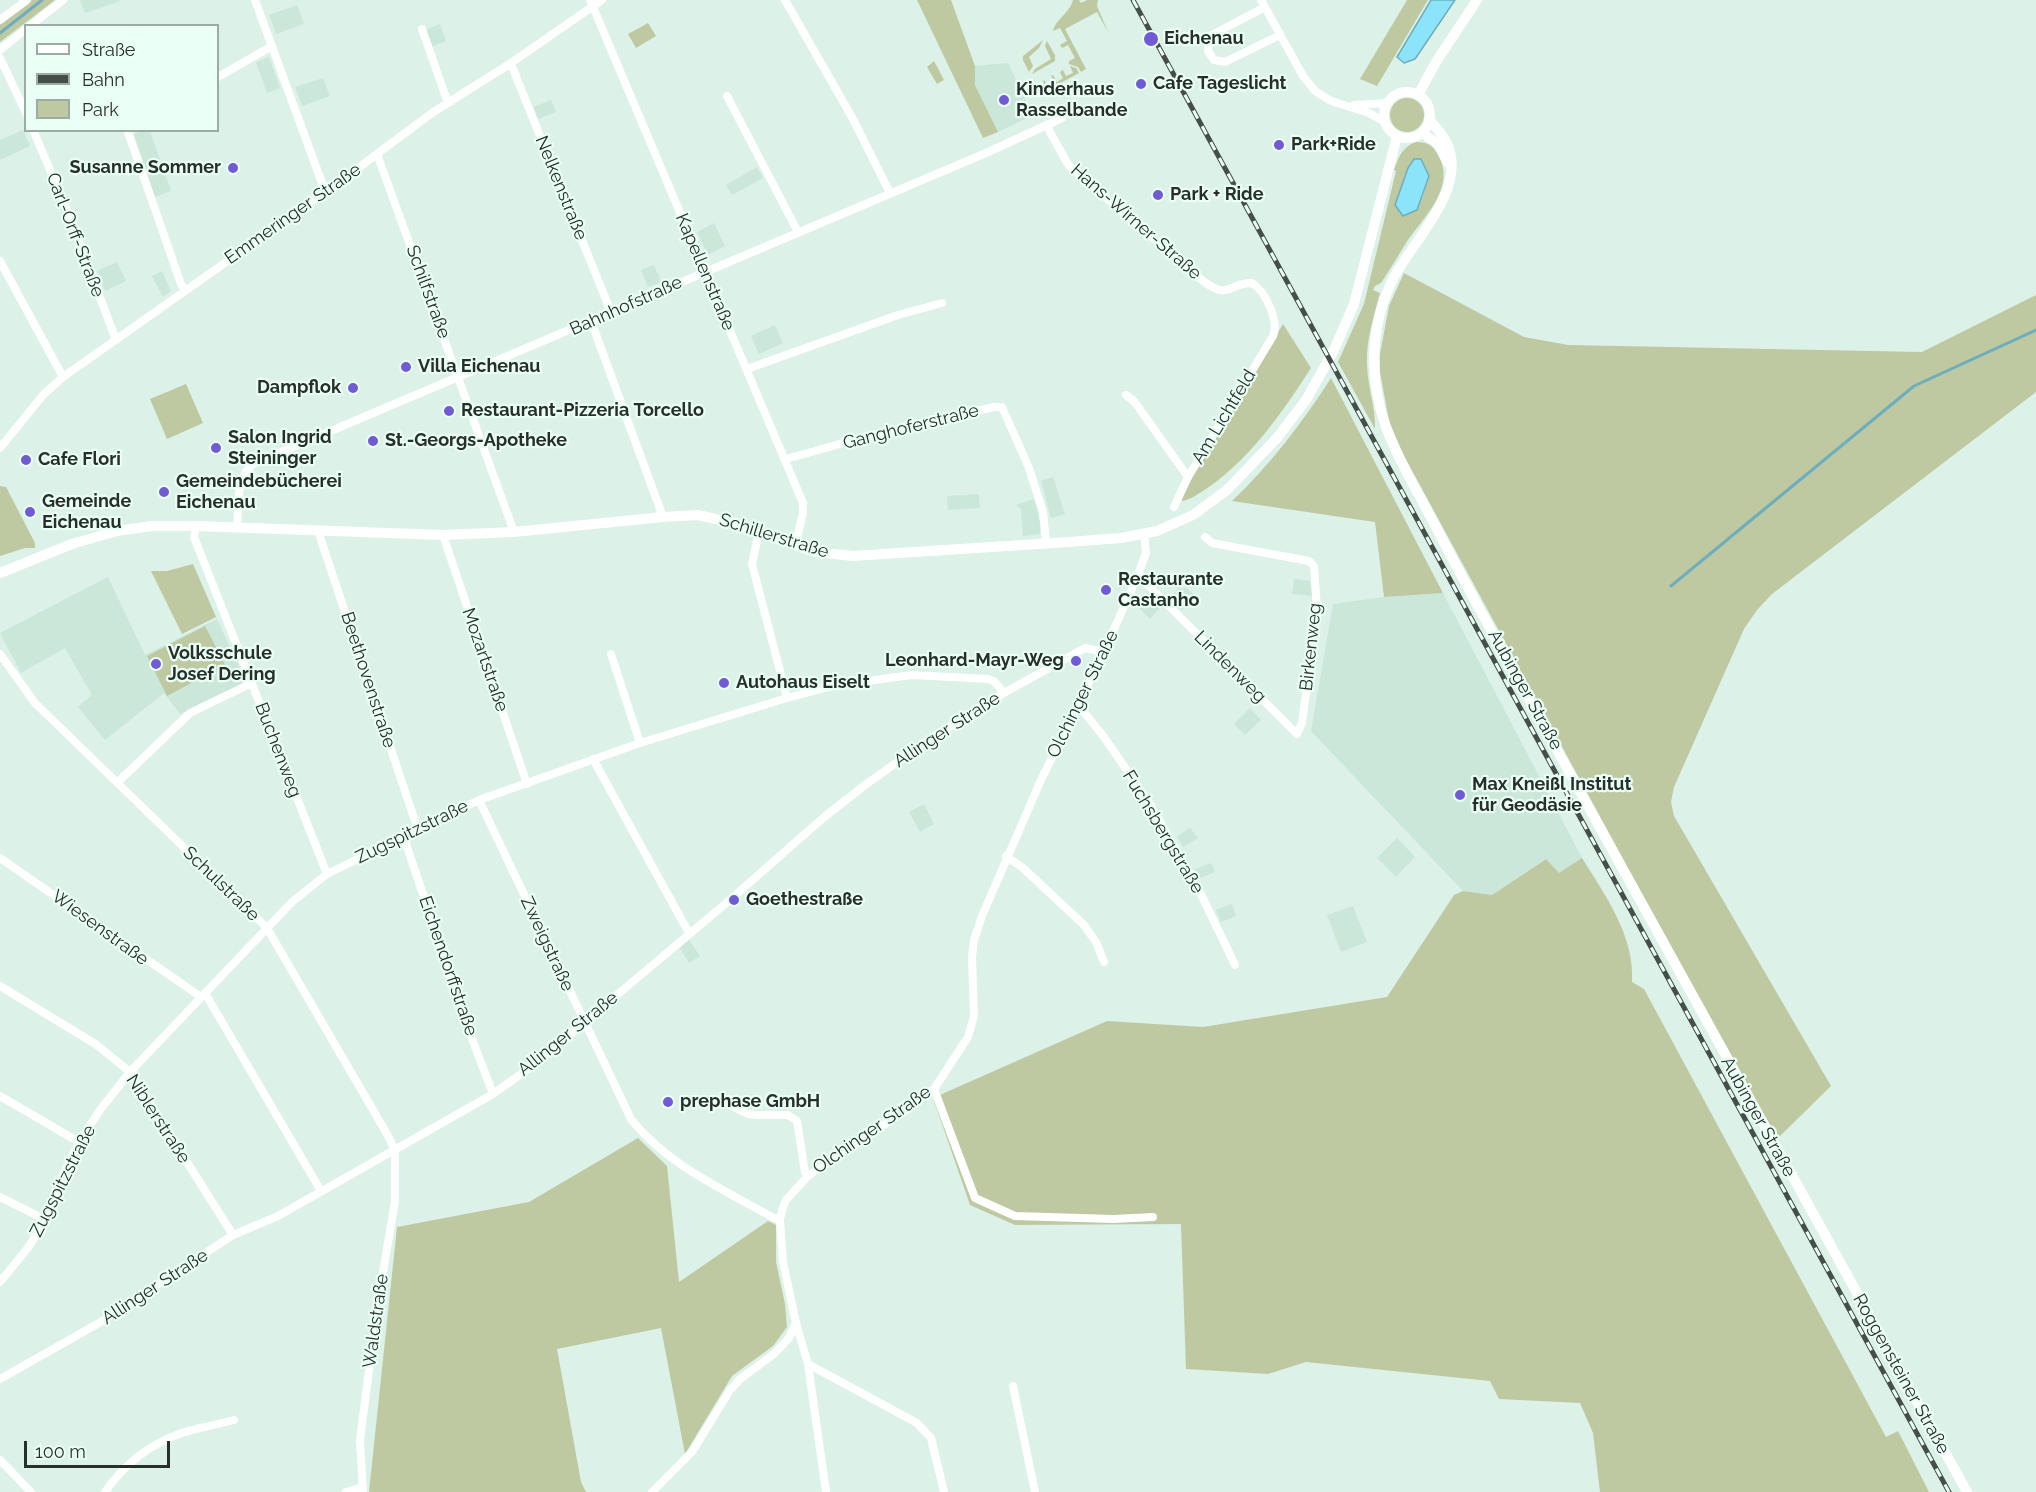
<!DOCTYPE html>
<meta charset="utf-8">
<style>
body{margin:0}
#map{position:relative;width:2036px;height:1492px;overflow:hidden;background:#dcf1e8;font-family:Raleway,sans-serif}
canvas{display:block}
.legend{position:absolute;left:24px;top:24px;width:195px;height:108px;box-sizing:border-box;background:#eafff5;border:2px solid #9caca4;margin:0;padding:8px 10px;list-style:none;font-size:18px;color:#272f2b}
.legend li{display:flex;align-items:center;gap:12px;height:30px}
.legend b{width:30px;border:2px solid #9caca4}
.scale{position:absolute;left:24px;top:1441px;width:146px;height:27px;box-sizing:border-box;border:3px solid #272f2b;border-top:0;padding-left:8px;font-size:18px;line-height:21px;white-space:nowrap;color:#272f2b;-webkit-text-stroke:4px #eafff5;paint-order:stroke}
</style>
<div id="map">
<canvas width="2036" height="1492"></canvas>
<ul class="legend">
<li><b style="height:8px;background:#fff"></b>Straße</li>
<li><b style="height:8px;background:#454f4a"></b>Bahn</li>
<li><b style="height:16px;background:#bec9a2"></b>Park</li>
</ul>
<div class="scale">100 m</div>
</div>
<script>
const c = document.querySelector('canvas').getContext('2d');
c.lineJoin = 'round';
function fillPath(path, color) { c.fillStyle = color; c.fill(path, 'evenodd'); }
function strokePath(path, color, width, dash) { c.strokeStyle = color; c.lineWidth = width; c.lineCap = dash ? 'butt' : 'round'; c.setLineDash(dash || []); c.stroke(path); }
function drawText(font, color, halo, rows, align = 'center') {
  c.font = font + ' Raleway,sans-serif'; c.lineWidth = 4.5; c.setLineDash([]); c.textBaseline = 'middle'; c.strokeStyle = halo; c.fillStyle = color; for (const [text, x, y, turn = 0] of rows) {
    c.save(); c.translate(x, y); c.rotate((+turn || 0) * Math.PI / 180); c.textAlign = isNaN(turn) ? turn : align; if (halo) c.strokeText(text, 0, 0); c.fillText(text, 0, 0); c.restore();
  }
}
fillPath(new Path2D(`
 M80,0h39l1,1 -35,12z
 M297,5l7,19 -28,10 -7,-19z
 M440,24l6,17 -14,6 -7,-17z
 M269,57l11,31 -13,5 -11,-31z
 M1008,63l25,52 -35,17 -23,-47v-19z
 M323,78l7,18 -28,10 -7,-19z
 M551,100l5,12 -18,7 -4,-12z
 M23,130l7,16 -30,14v-20z
 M142,131h8l21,60 -16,6 -21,-63z
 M757,167l6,11 -31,17 -6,-10z
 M714,223l11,23 -17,9 -11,-23z
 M117,262l9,19 -21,10 -8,-20z
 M654,265l7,17 -13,5 -7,-17z
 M162,271l9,20 -8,6 -11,-21z
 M775,325l8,18 -24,11 -8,-18z
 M1053,477l12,37 -14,4 -10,-37z
 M979,494l1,14 -32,2 -1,-14z
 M1034,499l7,27 -1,8 -17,2 -2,-27 -5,-4z
 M108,577l37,78 72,-36 29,63 -66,32 -16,-21 -59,47 -27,-33 14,-12 -27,-47 -44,25 -21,-40z
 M1294,579l16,2 2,15 -20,-2z
 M1179,587l4,2 2,-2 10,8 -13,15 -12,-12z
 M1443,593l139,265 -23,16 -14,-15 -53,36 -29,-4 -152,-160 22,-127 51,-7z
 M1149,597l11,11 -10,11 -11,-11z
 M1250,708l11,12 -16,15 -11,-11z
 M924,804l10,20 -14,8 -11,-20z
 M1190,828l8,10 -15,9 -6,-11z
 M1397,838l18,19 -19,20 -19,-19z
 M1211,863l4,9 -15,6 -5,-9z
 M1232,904l4,12 -15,6 -5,-12z
 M1353,906l14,36 -26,10 -14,-37z
 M689,940l11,16 -11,7 -9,-15z`), '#cae7da');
fillPath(new Path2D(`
 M30,0h25l-55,42v-18z
 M917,0h34l24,66v19l23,47 -15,6z
 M1073,0h6l2,3 6,-3h11l-1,6 11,26 -11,-20 -32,17 21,40 -5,3 -3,-5 -9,-3v-3l6,-3 -7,-13 -6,3 -2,-3 7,-4 -7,-13 -7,3c2,-11 17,-18 20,-31z
 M1407,0h21l-51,86 -17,-7z
 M648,23l8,13 -20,12 -8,-14z
 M1043,40l-4,8 -10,9 4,9 -4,6 -6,-12v-4z
 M1047,41l8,14v6l-23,13 3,-5 16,-10 -6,-13z
 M934,61l10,19 -7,4 -10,-17z
 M1070,66l6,2 3,5 -37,20 -4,-9 4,6 4,-2 -3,-7 1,-1 4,6 7,-3 -4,-7 2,-1 4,7 6,-4 -3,-6 3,-2 3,6 7,-3z
 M1390 115a17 17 0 1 1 34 0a17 17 0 1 1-34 0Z
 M1416,142c11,0 17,3 22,13 19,32 -15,63 -32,88 -8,13 -16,26 -25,40l-6,3 -2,4 7,3c-6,23 -14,47 -13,70 0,23 9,44 8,66l-37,-67 26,-58 32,-133 -2,-1c5,-13 8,-23 22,-28zM1421,159l8,17 -7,23z
 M1404,273l120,64 44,8 354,7 114,-57v97l-264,202 -15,16 -13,19 -70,158 -3,15 3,14 157,270 -54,53 -41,-72 -333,-613 -14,-33 -9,-49v-18l9,-48z
 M1283,324l28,44c-29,45 -62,93 -108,123 -7,4 -13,9 -21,10v-6z
 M1331,378l112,215 -59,4 -9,-75 -143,-21c39,-37 70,-78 99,-123z
 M186,384l17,39 -36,16 -17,-40z
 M0,486l6,1 29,56v5h-10l-25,8z
 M193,564l23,53 -34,17 -31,-63h16z
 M205,626l20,39 -58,31 -20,-40z
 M1582,858c23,37 53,78 50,124l12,7 242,448 12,-6 31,61h-329l-7,-59 -13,-30 -81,-4 -9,-18 -184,-19 -38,12 -82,-5 -5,-145 -166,1 -45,-20 -37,-107 174,-77 96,6 184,-30 67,-102 9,-4 29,4 54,-36 13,14z
 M638,1138l29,28 12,116 89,-61 8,4v37l9,42 2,23 -14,19 -41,30 -47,78 -24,-126 -104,21 24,133 5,10h-217l28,-265 132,-25z`), '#bec9a2');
const water = new Path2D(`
 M1431,0h24l-40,59 -11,4 -7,-6z
 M1414,159h7l8,17 -12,34 -14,6 -8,-11 13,-37z`);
fillPath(water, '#8ce4fa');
strokePath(water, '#6eaebc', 1.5);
strokePath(new Path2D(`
 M0,33l42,-33
 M1671,586l243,-200 122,-56`), '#6eaebc', 3);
strokePath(new Path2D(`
 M255,0l67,183 4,8
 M590,0l213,503v10l-8,33
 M785,0l68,119 37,74
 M1261,0l42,76 12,15 16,10 38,12 16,9
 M1265,7l-55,29 -2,6v9l6,9 11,2 55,-27
 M0,20l27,-20
 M30,26l33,-26
 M422,29l26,74
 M0,50l26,-21
 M0,58l26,55
 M511,64l100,248
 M218,77l54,-31
 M727,96l71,136
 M1354,105l33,-2
 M1046,125l23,41 134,115c27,20 24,2 49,2 14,9 27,38 21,53l-85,141 -14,30
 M33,130l33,77 50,133
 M129,130l-1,3 6,16 47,135 4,6
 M377,154l137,378
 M0,261l63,116
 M591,321l72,196
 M747,369l151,-54 44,-12
 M1126,395l8,6 54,76
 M0,448l43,-53 20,-18 271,-191 98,-73 76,-48 94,-65
 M786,459l79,-22 129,-30h8l27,61 14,44 3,31
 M196,526l-2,11 133,337
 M237,528c2,-21 -2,-50 16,-64l733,-311 76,-35
 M318,531l100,299
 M759,532l-7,32 35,134
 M443,535l84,249
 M1137,577l8,5 152,152 5,-11 15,-114 -3,-43 -5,-5 -97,-18 -7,-6
 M0,654l35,49 232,225 120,206 8,16v51l-18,107 -17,132 3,52
 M611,654l29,89
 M1077,708l7,4 20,25 46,67 49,86 36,75
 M593,759l96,174
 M117,783l73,-70 62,-30
 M479,800l152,319c36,46 92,70 141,98l8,3
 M404,838l27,80 22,71 40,105
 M1006,856l17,12 61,57 12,17 8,20
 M0,858l201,139
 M0,986l97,59 33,27 103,163
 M205,993l116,198
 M934,1089l41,109 40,18 98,3 40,-2
 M0,1096l79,46
 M731,1106l17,8 9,1h31l9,6 8,51 3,4
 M0,1197l46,23
 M0,1282l27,-33 19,-29 11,-34 22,-44 21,-32 30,-38 162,-170 35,-28 152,-74 161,-57 147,-45 50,-13 75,-10 76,4 6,2 10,12
 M796,1323l12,41 18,128
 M808,1364l109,59 14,15 13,54
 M0,1379l99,-56 134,-88 45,-19 215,-122 42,-30 196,-165 92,-81 42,-33 65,-46 74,-46 81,-45 19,4
 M1013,1386l22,106
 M0,1460l31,32
 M105,1492c18,-26 44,-47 74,-58 17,-6 37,-9 55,-14
 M346,1492l17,-5
 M652,1492l40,-40 38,-62 10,-11 34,-25 15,-16 7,-15 -13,-61 -3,-42 2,-10 4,-10 22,-24 97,-65 29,-22 34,-52 6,-21 -2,-59 2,-17 8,-24 59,-136 63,-128 33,-75 9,-24 -2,-20`), '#fff', 8);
strokePath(new Path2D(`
 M1384 115a23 23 0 1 1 46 0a23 23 0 1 1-46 0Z
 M1418,95l18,-33 41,-62
 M1429,119c8,10 18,20 21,33 12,44 -41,93 -59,131 -21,45 -22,97 -5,144 13,36 35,70 52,104 43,83 89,164 134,246 131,239 262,478 395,715
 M1422,133l16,11 10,19
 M0,573l72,-29 45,-13 35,-5h44l247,9 71,-3 149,-15 35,-2 31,7 86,30 38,4 216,-14 52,-4 36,-7 36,-16 34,-25 50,-52 29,-38 28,-50 20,-46 43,-168`), '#fff', 10);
const rail = new Path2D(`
 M1133,0l816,1492`);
strokePath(rail, '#454f4a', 5);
strokePath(rail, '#eafff5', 3, [9]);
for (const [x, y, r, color] of [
 [1151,39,8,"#705bd5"],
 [1141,84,6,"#705bd5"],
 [1004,100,6,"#705bd5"],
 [1279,145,6,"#705bd5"],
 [233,168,6,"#705bd5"],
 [1158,195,6,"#705bd5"],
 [406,367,6,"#705bd5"],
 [353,388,6,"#705bd5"],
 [449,411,6,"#705bd5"],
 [373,441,6,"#705bd5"],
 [216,448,6,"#705bd5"],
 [26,460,6,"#705bd5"],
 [164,492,6,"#705bd5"],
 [30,512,6,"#705bd5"],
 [1106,590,6,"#705bd5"],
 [1076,661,6,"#705bd5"],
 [156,664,6,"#705bd5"],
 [724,683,6,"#705bd5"],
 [1460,795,6,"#705bd5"],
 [734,900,6,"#705bd5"],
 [668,1102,6,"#705bd5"]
]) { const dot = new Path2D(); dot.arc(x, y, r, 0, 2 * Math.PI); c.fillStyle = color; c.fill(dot); strokePath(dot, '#eafff5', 2); }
drawText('bold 18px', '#272f2b', '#eafff5', [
 ["Eichenau",1164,39],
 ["Cafe Tageslicht",1153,84],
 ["Kinderhaus",1016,90],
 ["Rasselbande",1016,111],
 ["Park+Ride",1291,145],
 ["Susanne Sommer",221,168,"right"],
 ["Park + Ride",1170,195],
 ["Villa Eichenau",418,367],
 ["Dampflok",341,388,"right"],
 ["Restaurant-Pizzeria Torcello",461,411],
 ["Salon Ingrid",228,438],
 ["Steininger",228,459],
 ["St.-Georgs-Apotheke",385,441],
 ["Cafe Flori",38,460],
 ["Gemeindebücherei",176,482],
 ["Eichenau",176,503],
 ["Gemeinde",42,502],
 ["Eichenau",42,523],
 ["Restaurante",1118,580],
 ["Castanho",1118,601],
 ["Volksschule",168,654],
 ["Josef Dering",168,675],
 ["Leonhard-Mayr-Weg",1064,661,"right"],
 ["Autohaus Eiselt",736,683],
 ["Max Kneißl Institut",1472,785],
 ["für Geodäsie",1472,806],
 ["Goethestraße",746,900],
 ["prephase GmbH",680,1102]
], 'left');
drawText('18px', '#272f2b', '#eafff5', [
 ["Nelkenstraße",561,188,68],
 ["Emmeringer Straße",293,214,-35],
 ["Hans-Wirner-Straße",1136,222,41],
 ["Carl-Orff-Straße",75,235,69],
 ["Kapellenstraße",705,272,67],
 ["Schilfstraße",428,292,70],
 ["Bahnhofstraße",626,306,-24],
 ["Am Lichtfeld",1224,417,-59],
 ["Ganghoferstraße",911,427,-14],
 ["Schillerstraße",774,536,17],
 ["Birkenweg",1311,647,-84],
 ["Mozartstraße",485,660,71],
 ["Lindenweg",1230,667,45],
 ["Beethovenstraße",368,680,72],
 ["Aubinger Straße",1525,690,61],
 ["Olchinger Straße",1083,694,-64],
 ["Allinger Straße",947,730,-33],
 ["Buchenweg",278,750,69],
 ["Zugspitzstraße",412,832,-26],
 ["Fuchsbergstraße",1163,832,59],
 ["Schulstraße",221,884,44],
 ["Wiesenstraße",100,928,36],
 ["Zweigstraße",547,944,65],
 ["Eichendorffstraße",448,966,71],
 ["Allinger Straße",568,1034,-39],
 ["Aubinger Straße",1758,1117,61],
 ["Niblerstraße",158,1119,57],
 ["Olchinger Straße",872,1130,-35],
 ["Zugspitzstraße",63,1181,-63],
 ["Allinger Straße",155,1287,-33],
 ["Waldstraße",376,1321,-82],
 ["Roggensteiner Straße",1901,1374,61]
]);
</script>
